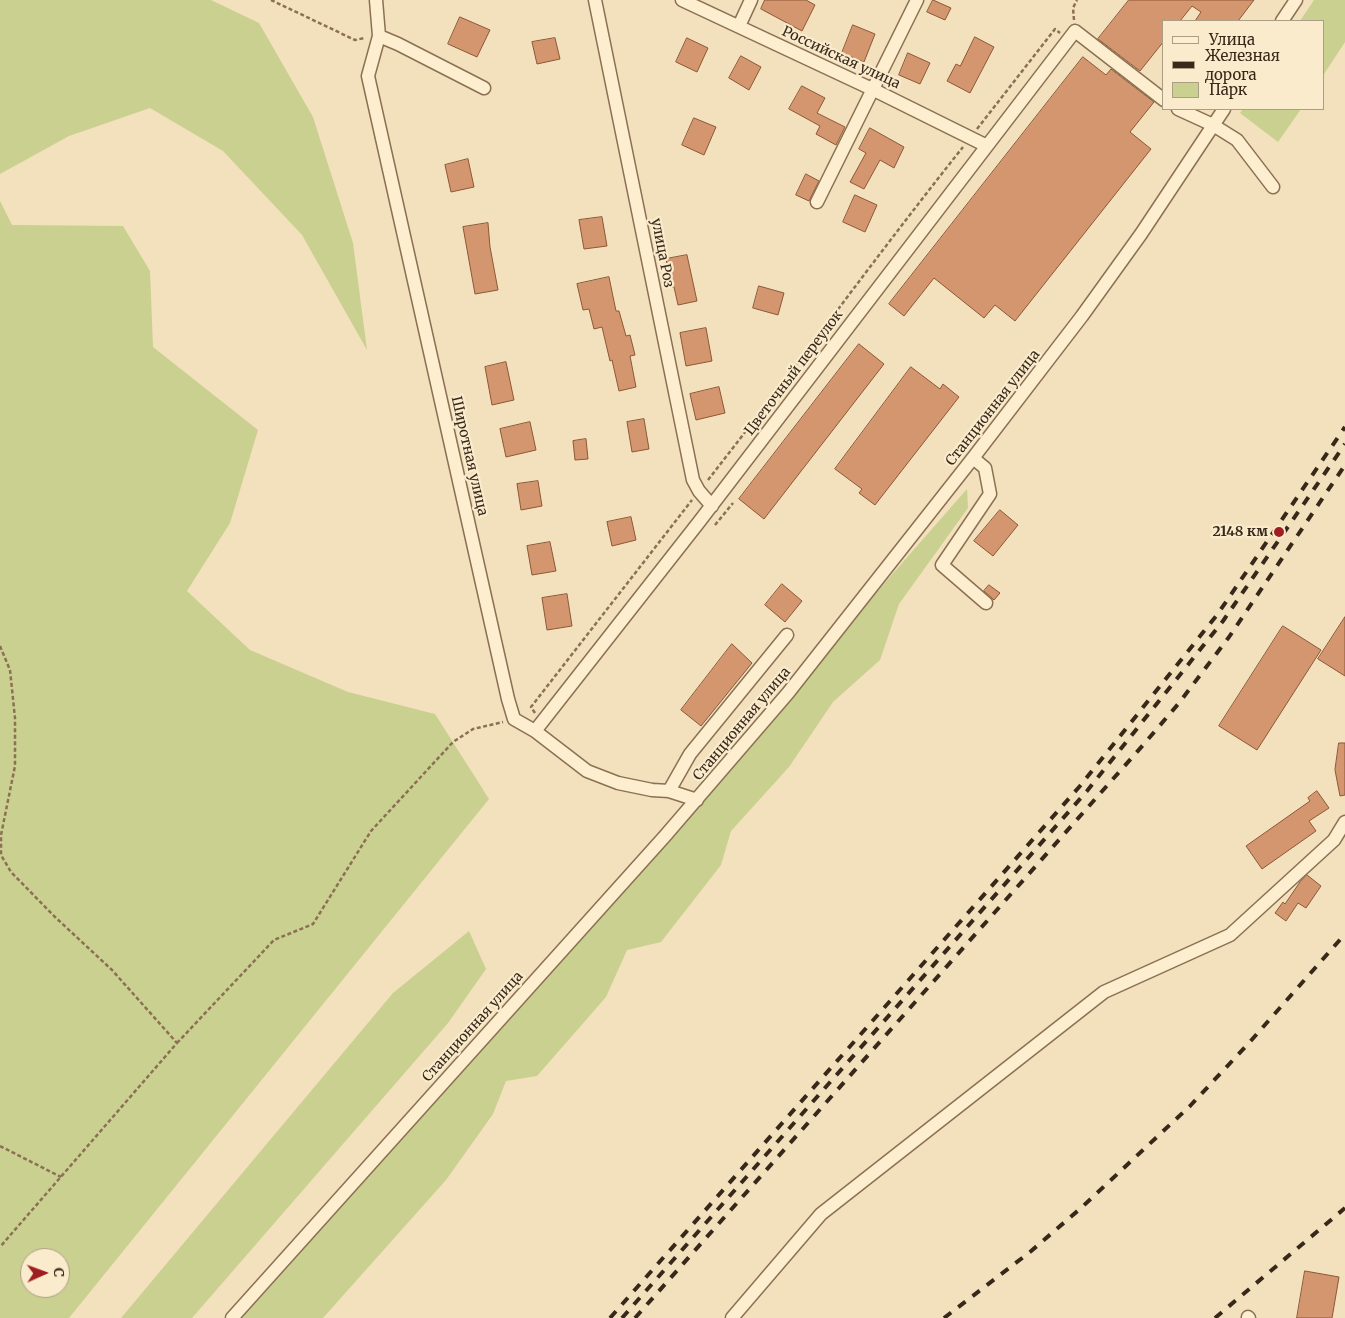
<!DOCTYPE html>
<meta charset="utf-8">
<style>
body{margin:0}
#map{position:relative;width:1345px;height:1318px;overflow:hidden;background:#f2e1bc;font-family:Merriweather,serif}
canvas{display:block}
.legend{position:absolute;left:1162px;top:20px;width:162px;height:90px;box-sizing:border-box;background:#f9ebcc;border:1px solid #ac9d85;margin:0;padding:6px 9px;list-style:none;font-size:15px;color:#38281a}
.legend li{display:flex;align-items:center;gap:10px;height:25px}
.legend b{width:25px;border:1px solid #ac9d85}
.north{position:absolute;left:20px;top:1248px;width:50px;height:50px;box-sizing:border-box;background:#f9ebcc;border:1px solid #ac9d85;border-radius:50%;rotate:88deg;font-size:14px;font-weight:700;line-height:20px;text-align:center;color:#38281a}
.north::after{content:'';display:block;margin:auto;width:18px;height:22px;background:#9f1e21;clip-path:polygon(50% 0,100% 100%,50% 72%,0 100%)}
</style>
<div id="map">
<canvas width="1345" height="1318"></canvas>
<ul class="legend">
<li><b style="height:6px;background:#fceecf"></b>Улица</li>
<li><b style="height:6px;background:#38281a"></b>Железная дорога</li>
<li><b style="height:14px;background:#cad08f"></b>Парк</li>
</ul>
<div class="north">С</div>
</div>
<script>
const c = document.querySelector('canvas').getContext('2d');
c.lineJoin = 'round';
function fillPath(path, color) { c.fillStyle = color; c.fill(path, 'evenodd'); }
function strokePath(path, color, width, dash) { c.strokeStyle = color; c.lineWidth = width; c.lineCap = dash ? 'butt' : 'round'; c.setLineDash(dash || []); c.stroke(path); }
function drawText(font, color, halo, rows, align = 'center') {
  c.font = font + ' Merriweather,serif'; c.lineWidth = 4.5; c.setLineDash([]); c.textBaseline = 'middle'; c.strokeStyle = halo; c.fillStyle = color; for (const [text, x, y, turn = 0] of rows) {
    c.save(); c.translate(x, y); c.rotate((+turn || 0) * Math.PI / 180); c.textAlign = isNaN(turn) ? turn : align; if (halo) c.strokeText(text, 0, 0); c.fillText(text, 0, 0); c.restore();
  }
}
fillPath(new Path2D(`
 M0,0h211l48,23 54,94 40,126 14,107 -65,-115 -79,-84 -73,-43 -81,28 -69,38z
 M1314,0h31v42l-21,32v-53h-24z
 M1243,109h58l-23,33 -38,-29z
 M0,201l12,24 111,1 27,45 3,76 105,83 -28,93 -43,68 63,59 98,42 87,22 54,85 -420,519h-69zM30,1258h30v30h-30z
 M967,489l1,19 -69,96 -19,56 -47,42 -44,65 -58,64 -10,34 -60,77 -34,8 -21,47 -69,79 -31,5 -13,33 -47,66 -123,138h-83z
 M469,931l17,38 -38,54 -256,295h-71l272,-325z`), '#cad08f');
const building = new Path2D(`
 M765,0h41l9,5 -13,26 -41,-22z
 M933,0l18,8 -6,12 -18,-8z
 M1129,0h125l-16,21h-43l6,-9 -9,-6 -12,15h-16v20l-24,30 -42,-32z
 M460,17l30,13 -13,27 -29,-13z
 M853,25l22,9 -11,28 -22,-9z
 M975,37l19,10 -24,46 -23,-12 9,-17 4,2z
 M555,38l5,21 -23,5 -5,-22z
 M687,38l21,10 -11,24 -21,-10z
 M908,53l22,10 -10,21 -21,-9z
 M741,56l20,11 -12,23 -20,-12z
 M1083,57l23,18 5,-6 43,33 -24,30 21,17 -136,172 -20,-16 -11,13 -50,-40 -30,38 -15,-12z
 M802,86l23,12 -8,15 28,14 -9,18 -20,-11 4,-8 -31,-17z
 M694,118l22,9 -12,28 -22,-10z
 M870,128l34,19 -10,21 -14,-8 -16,29 -14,-7 16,-29 -7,-4z
 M468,159l6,28 -23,5 -6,-27z
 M806,174l13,7 -10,20 -13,-6z
 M855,195l22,10 -12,27 -22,-10z
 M602,217l5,29 -23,3 -5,-29z
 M488,223l2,24 8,43 -23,4 -12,-67z
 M687,255l10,46 -19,4 -4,-18h-3l-5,-28z
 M609,277l7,34h3l7,25 4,-1 5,20 -5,1 6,31 -17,4 -7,-31 -2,1 -8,-34 -8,2 -5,-20 -6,1 -6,-26z
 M759,286l25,7 -6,22 -25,-7z
 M706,328l6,33 -26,5 -6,-33z
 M859,344l25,20 -120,155 -25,-20z
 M506,362l8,38 -22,5 -7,-38z
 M911,367l29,22 3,-5 16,13 -84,108 -16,-12 3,-4 -27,-20z
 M719,387l6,26 -29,7 -6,-26z
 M644,419l5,30 -17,3 -5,-30z
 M530,422l6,28 -30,7 -6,-28z
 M586,439l2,20 -13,1 -2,-19z
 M538,481l4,25 -21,4 -4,-26z
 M1000,510l18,15 -25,31 -19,-15z
 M631,517l5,23 -24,6 -5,-24z
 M550,542l6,29 -24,4 -5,-29z
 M782,584l20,17 -17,21 -20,-17z
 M989,585l11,8 -6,7 -10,-9z
 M567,594l5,32 -25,4 -5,-32z
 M1345,617v59l-27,-17z
 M1283,626l38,24 -64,100 -38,-24z
 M732,644l20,19 -51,63 -20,-16z
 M1339,743h6v52l-5,1 -5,-26z
 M1317,791l12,17 -20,13 7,10 -54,38 -16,-23 64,-45 -2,-3z
 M1307,875l14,11 -15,22 -8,-5 -12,18 -11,-8 8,-11 2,2 15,-22z
 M1305,1271l34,6 -7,41h-35z`);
fillPath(building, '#d4966e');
strokePath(building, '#8c5737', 1);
const minor = new Path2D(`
 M376,0l3,36 -11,40 140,623 6,20 21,12 52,40 31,12 34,7 17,1 28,9
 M595,0l98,480 6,11 13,15
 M682,0l190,89 115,57
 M1282,21l14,-21
 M739,26l12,-26
 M379,36l19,8 86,44
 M1178,109l35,16 24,15 36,47
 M817,202l100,-202
 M973,458l12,10 5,26 -48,71 44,38
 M535,731l164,-209 376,-491 89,69
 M669,791l21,-37 97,-119
 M1248,1317l1,1
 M232,1318l433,-482 123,-143 185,-235 109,-142 59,-82 83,-125
 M732,1318l89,-104 283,-222 126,-57 104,-95 11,-18`);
strokePath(minor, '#8b7054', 15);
strokePath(new Path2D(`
 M271,0l84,40 10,-2
 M1074,20l-1,-12 4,-8
 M977,129l78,-100 5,4
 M708,480c86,-110 168,-224 255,-333
 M715,525l18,-22
 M0,646l10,24 5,48v48l-14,69v20l10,17 43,44 58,54 65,73 -177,204
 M535,713l-4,-6 161,-207
 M177,1043l97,-103 39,-16 58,-93 82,-89 20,-13 30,-7
 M0,1146l61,31`), '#8b7054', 2.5, [4, 2.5]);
strokePath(minor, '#fceecf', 12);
strokePath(new Path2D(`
 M610,1318l470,-532 137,-171 128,-188
 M622,1318l465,-527 136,-170 122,-177
 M635,1318l509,-574 35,-41 50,-66 116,-172
 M944,1318l86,-66 51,-44 109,-102 58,-62 97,-110
 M1215,1318l130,-110`), '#38281a', 4, [9, 9]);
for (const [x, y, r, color] of [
 [1279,532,6,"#9f1e21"]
]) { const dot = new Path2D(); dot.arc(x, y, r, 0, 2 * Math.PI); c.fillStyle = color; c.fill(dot); strokePath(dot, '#f9ebcc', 2); }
drawText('14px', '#38281a', '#f9ebcc', [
 ["Российская улица",841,58,25],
 ["улица Роз",662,253,79],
 ["Цветочный переулок",794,373,-53],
 ["Станционная улица",993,408,-52],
 ["Широтная улица",469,456,77],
 ["Станционная улица",742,724,-50],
 ["Станционная улица",473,1027,-48]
]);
drawText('bold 14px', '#38281a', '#f9ebcc', [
 ["2148 км",1268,532]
], 'right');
</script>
